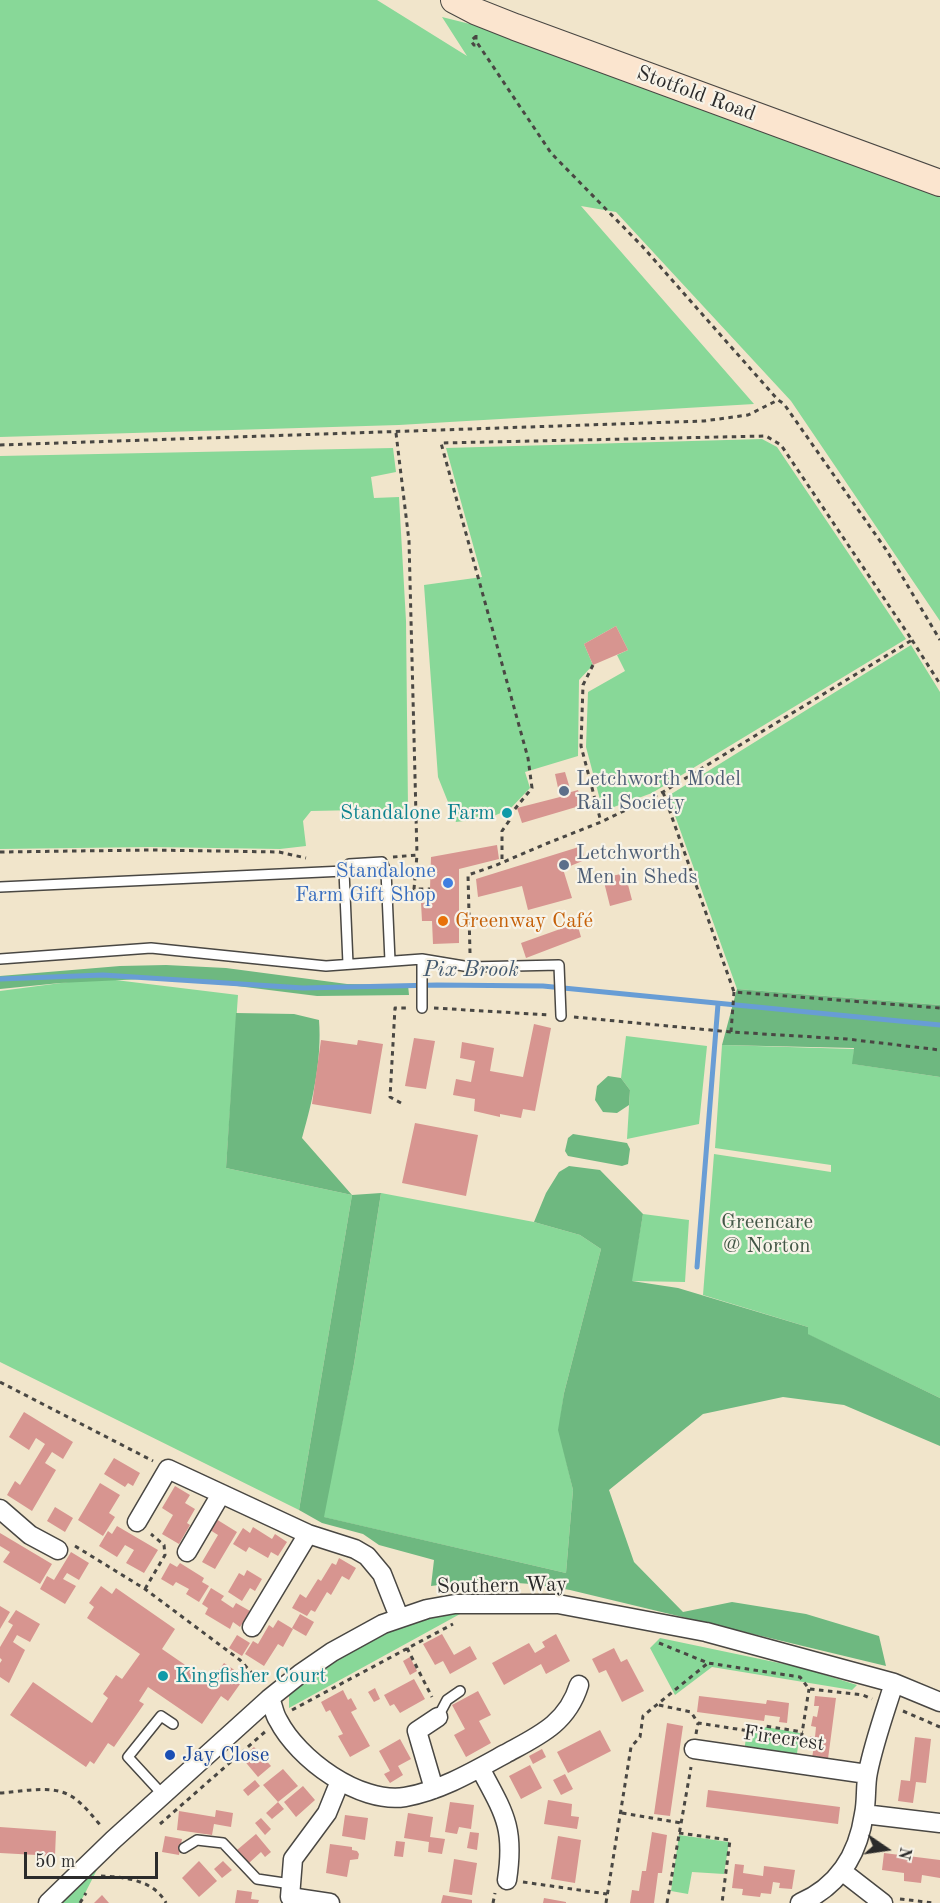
<!DOCTYPE html>
<meta charset="utf-8">
<style>
body{margin:0}
#map{position:relative;width:940px;height:1903px;overflow:hidden;background:#f1e5cb;font-family:"Old Standard TT",serif}
canvas{display:block}
.north{position:absolute;left:856px;top:1819px;width:60px;height:60px;-webkit-text-stroke:4px #f7f3e8;paint-order:stroke;rotate:103deg;font-size:16px;font-weight:700;line-height:24px;text-align:center;color:#2b2b2b}
.north::after{content:'';display:block;margin:auto;width:21px;height:27px;background:#2b2b2b;clip-path:polygon(50% 0,100% 100%,50% 72%,0 100%)}
.scale{position:absolute;left:24px;top:1852px;width:134px;height:27px;box-sizing:border-box;border:3px solid #2b2b2b;border-top:0;padding-left:8px;font-size:18px;line-height:21px;white-space:nowrap;color:#2b2b2b;-webkit-text-stroke:4px #f7f3e8;paint-order:stroke}
</style>
<div id="map">
<canvas width="940" height="1903"></canvas>
<div class="north">N</div>
<div class="scale">50 m</div>
</div>
<script>
const c = document.querySelector('canvas').getContext('2d');
c.lineJoin = 'round';
function fillPath(path, color) { c.fillStyle = color; c.fill(path, 'evenodd'); }
function strokePath(path, color, width, dash) { c.strokeStyle = color; c.lineWidth = width; c.lineCap = dash ? 'butt' : 'round'; c.setLineDash(dash || []); c.stroke(path); }
function drawText(font, color, halo, rows, align = 'center') {
  c.font = font + ' "Old Standard TT",serif'; c.lineWidth = 4.5; c.setLineDash([]); c.textBaseline = 'middle'; c.strokeStyle = halo; c.fillStyle = color; for (const [text, x, y, turn = 0] of rows) {
    c.save(); c.translate(x, y); c.rotate((+turn || 0) * Math.PI / 180); c.textAlign = isNaN(turn) ? turn : align; if (halo) c.strokeText(text, 0, 0); c.fillText(text, 0, 0); c.restore();
  }
}
fillPath(new Path2D(`
 M0,0h377l90,56 -25,-39 52,13 446,162v429l-149,-220 -175,-189 -35,-6 173,198 -355,21 -399,12z
 M762,439l15,8 129,192 -254,154 -49,18 -17,-64 2,-55 37,-21 -8,-16 11,-5 -12,-24 -32,18 9,21 -14,15 -1,76 -53,16 5,16 -20,21 -21,9 -33,4 -18,-45 -14,-192 58,-8 -36,-129z
 M393,448l3,24 -25,5 3,21 25,-1 7,124 2,188 -97,2 -8,10 3,25 -26,3 -129,-2 -151,2v-393z
 M911,645l29,47v313l-203,-16 -69,-193z
 M99,978l139,17 -12,173 126,27 -53,315 -299,-148v-371z
 M626,1036l81,10 -8,78 -72,15 3,-49 -9,-12z
 M722,1045l132,4 -1,15 87,13v321l-133,-64 1,-7 -105,-32 11,-141 117,18v-7l-116,-17z
 M381,1193l153,29 46,13 21,14 -37,144 -5,37 14,60 -7,83 -243,-56 31,-153z
 M643,1214l46,6 -4,62 -54,-1z
 M455,1610l5,4 -171,94v-14l28,-22 65,-44z
 M660,1638l143,30 54,17 -5,5 -140,-23 -37,28 -25,-47z
 M766,1727l34,6 -4,27 -52,-7 2,-16z
 M679,1835l50,7 -5,32 -32,-2 -4,22 -17,-3z
 M102,1860l-22,43h-22z`), '#88d898');
fillPath(new Path2D(`
 M166,965l60,3 121,16 61,1 1,10 -92,1 -96,-12 -78,-5 -83,4 -60,6v-13l120,-10z
 M737,989l203,16v72l-88,-13 2,-16 -132,-3z
 M236,1013l58,1 25,6c3,39 -6,80 -17,118l50,57 29,-2 -27,171 -30,153 242,56 7,-83 -15,-60 6,-37 37,-144 -21,-14 -46,-13 12,-29 13,-21 10,-6 31,4 43,44 -11,67 46,7 130,39v7l132,64v48l-96,-41 -61,-8 -80,17 -94,76 25,72 49,50 49,-10 74,12 73,22 7,30 -316,-76c-52,-9 -86,-11 -139,-4l3,-26 -55,-15 -16,-11 -41,-11 -23,-13 53,-315 -126,-27z
 M608,1076l13,2 9,12 -1,15 -12,8 -14,-1 -8,-12 2,-14z
 M573,1134l54,9 3,6 -2,15 -6,2 -54,-10 -3,-5 3,-13z`), '#6eb880');
strokePath(new Path2D(`
 M0,979l103,-4 200,13 134,-3 106,1 397,39
 M697,1267l21,-263`), '#689dd5', 5);
fillPath(new Path2D(`
 M616,626l12,24 -35,15 -9,-21z
 M565,772l6,20 7,-2 5,15 -61,18 -5,-15 43,-11 -5,-23z
 M497,845l2,14 -40,10v74l-26,1 -1,-23h-10l-1,-18 11,-1 -2,-13 1,-32z
 M582,846l3,14 -22,9 9,29 -44,12 -6,-24 -44,11 -2,-18z
 M625,873l7,27 -22,6 -7,-28z
 M577,923l4,14 -55,21 -5,-15z
 M534,1024l17,4 -16,83 -12,-2 -2,9 -21,-4v3l-26,-6 1,-12 -22,-4 3,-16 15,3 4,-21 -15,-3 2,-16 32,6 -4,23 33,6z
 M414,1038l21,3 -9,48 -21,-3z
 M321,1040l36,5 1,-5 25,4 -12,70 -59,-10z
 M415,1123l63,12 -12,61 -64,-13z
 M24,1412l49,30 -10,17 -11,-7 -7,11 11,7 -24,41 -25,-16 8,-14 5,4 25,-41 -9,-6 -7,12 -20,-13z
 M114,1458l26,15 -7,13 -5,-3 -3,4 -21,-13z
 M100,1483l20,12 -11,18 6,4 -12,19 -25,-16z
 M175,1486l15,9 -5,8 10,6 -8,14 3,2 -11,19 -17,-10 11,-19 -11,-7z
 M55,1507l18,11 -8,14 -18,-11z
 M216,1519l21,13 -22,37 -13,-7 16,-27 -8,-5z
 M117,1526l41,24 -14,23 -18,-10 8,-13 -9,-5 -8,12 -18,-11 9,-15 4,3z
 M253,1527l19,12 3,-5 12,8 -9,14 -7,-4 -3,6 -19,-11 -3,5 -13,-8 10,-16 7,5z
 M0,1533l52,31 -12,20 -37,-22 7,-10 -10,-6z
 M71,1552l18,11 -10,17 -12,-7 -4,6 13,7 -11,18 -25,-15 7,-13 7,4z
 M339,1558l17,10 -7,12 -7,-4 -11,19 -4,-3 -12,20 -4,-2 -4,6 -15,-8 8,-14 6,4 12,-19 3,2 11,-18 4,2z
 M170,1563l7,4 3,-4 24,15 -2,4 7,4 -10,16 -13,-8 3,-5 -13,-7 -3,4 -12,-7z
 M247,1570l15,9 -7,12 -5,-3 -8,13 -14,-9 11,-19 5,3z
 M101,1586l11,8 4,-6 59,41 -13,20 48,33 14,-19 21,14 -17,24 -7,-5 -19,28 -54,-37 -9,14 5,3 -30,43 -6,-4 -14,21 -4,-3 -4,6 -76,-52 23,-33 59,41 16,-25 -5,-4 13,-19 6,4 18,-25 -53,-36 7,-11 -5,-4z
 M211,1588l13,8 -3,4 12,8 3,-5 14,8 -10,16 -7,-5 -3,7 -25,-15 3,-6 -6,-4z
 M0,1606l10,6 -10,17z
 M16,1610l24,14 -10,18 -13,-7 -4,7 12,8 -16,33 -9,-6v-14l2,-3 -2,-2v-11l13,-22 -5,-3z
 M300,1614l14,8 -8,14 -14,-8z
 M278,1620l15,9 -10,18 -5,-3 -14,22 -19,-12 8,-13 5,3 11,-19 4,3z
 M442,1634l12,21 16,-9 7,13 -27,15 -7,-13 -8,4 -12,-21z
 M556,1634l14,27 -24,13 -5,-10 -37,21 -12,-22 37,-20 6,10 10,-6 -3,-5z
 M237,1635l13,8 -8,13 -13,-8z
 M614,1648l7,14 6,-3 17,32 -22,11 -16,-32 -7,3 -7,-14z
 M410,1657l7,14 -7,4 -7,-14z
 M414,1679l11,20 -25,14 -6,-9 -4,2 -6,-11z
 M375,1688l5,11 -6,3 -6,-10z
 M343,1690l5,10 3,-2 6,11 -6,3 19,34 -20,11 -12,-21 5,-2 -13,-24 -4,2 -5,-10z
 M478,1691l13,24 -12,6 12,22 -25,14 -12,-22 11,-6 -13,-24z
 M699,1696l67,8 1,-4 22,3 -2,20 -8,-1 1,-5 -15,-2 -1,6 -67,-9z
 M815,1696l21,2 -8,61 -16,-1 2,-12 -5,-1 1,-9 5,1 1,-10 -5,-1 2,-10 4,1 2,-11h-5z
 M667,1723l16,3 -13,90 -16,-2z
 M600,1730l11,21 -43,22 -11,-21z
 M915,1737l16,2 -5,44 -10,-1 -3,21 -15,-2 3,-21 9,1z
 M400,1739l11,20 -13,7 5,9 -13,8 -6,-9 6,-3 -11,-20z
 M254,1747l17,19 -13,11 -16,-19z
 M542,1749l4,8 -13,7 -4,-8z
 M530,1765l12,23 -21,11 -12,-23z
 M283,1769l15,17 -20,16 6,7 -12,10 -6,-6 12,-11 -15,-17z
 M565,1774l8,15 -12,6 -8,-15z
 M255,1780l5,6 -12,10 -5,-6z
 M303,1786l12,14 -19,17 -12,-15z
 M708,1790l132,17 -2,17 -132,-17z
 M548,1800l24,4 -1,12 8,1 -2,12 -33,-5z
 M450,1802l24,3 -3,24 -12,-2 -2,7 -12,-2z
 M216,1810l17,3 -2,14 -17,-3 -2,11 -35,-5 2,-19 36,6z
 M408,1813l25,4 -3,20 15,2 -3,15 -14,-2 1,-10 -25,-4z
 M345,1815l23,3 -3,22 -23,-4z
 M261,1818l10,11 -6,6 -10,-12z
 M0,1827l56,4 -1,25 -55,-3z
 M470,1832l9,1 -2,17 -10,-2z
 M652,1832l15,3 -5,38h-4l-4,30h-24l2,-13 7,1 3,-20h4z
 M256,1834l15,18 -6,5 -4,-5 -12,11 -12,-13z
 M165,1836l17,3 -3,16 -17,-3z
 M558,1836l23,4 -6,43 -24,-4z
 M396,1841l9,1 -2,15 -9,-1z
 M330,1844l22,3v3l5,1 2,3 -1,5 -8,1 -3,17 -21,-4z
 M884,1853l56,7v18l-18,-3 -1,8 -17,-2v-8l-22,-3z
 M454,1859l23,4 -5,32 -23,-3z
 M199,1861l18,20 -18,16 -17,-19z
 M223,1861l9,9 -10,8 -8,-9z
 M735,1864l9,1 -1,8 20,3 1,-10 31,4 -3,19 -13,-1 1,-5 -7,-1 -2,12 -10,-1 -1,4 -18,-2 1,-6 -11,-1z
 M237,1890l15,2 -1,7 8,1 -1,3h-23z
 M102,1895l7,8h-15z
 M443,1895l29,5v3h-31z
 M544,1898l22,4v1h-23z`), '#d79590');
const lane = new Path2D(`
 M0,887l344,-16
 M0,959l151,-11 175,18 96,-7 48,8 89,-2 2,51
 M348,964l-4,-93 5,-7 33,-2 4,9 4,90
 M422,1008v-49
 M438,1717l9,-17 13,-9
 M163,1795l-35,-38 33,-41 12,8
 M184,1848l13,-8 26,3 34,36 34,5`);
const street = new Path2D(`
 M0,1509l30,26 28,15
 M137,1522l31,-53 140,65 47,15 12,7 15,18 17,43
 M187,1552l34,-58
 M252,1627l56,-93
 M270,1698c3,7 4,16 8,22 20,39 81,84 127,77 35,-6 69,-26 100,-43 33,-18 62,-30 74,-69
 M694,1749l173,25
 M480,1768c24,45 35,59 27,112
 M434,1789l-17,-58 21,-14
 M864,1814l76,9
 M843,1872l40,31
 M48,1903l65,-63 157,-142 30,-24 32,-22 51,-28 44,-15 28,-5h103l148,28 188,51 46,19
 M330,1903l-40,-6 3,-38 34,-46 13,-32
 M800,1903c39,-17 58,-48 64,-89 3,-14 1,-28 4,-42 6,-30 17,-60 26,-89`);
const secondary = new Path2D(`
 M454,0l23,12 38,15 425,156`);
strokePath(lane, '#494743', 12);
strokePath(street, '#494743', 21);
strokePath(secondary, '#494743', 28);
strokePath(new Path2D(`
 M476,35v6l75,112 91,93 136,154 6,4 103,147 53,89
 M476,36l-5,5 3,4h5
 M396,433l13,108 8,314
 M0,445l704,-24 44,-6 30,-15
 M912,640l28,44
 M593,665l-10,20 -2,61 20,76
 M663,792l71,200 206,16
 M0,852l151,-2 128,2 27,6
 M393,857l24,-2 -3,34h16
 M470,953l-2,-78 26,-9 54,-23 53,-21 62,-30 249,-152 -131,-195 -15,-9 -325,7 87,315 4,30 -22,27 -1,6 -7,10v32
 M434,1008l116,7
 M574,1017l157,15 116,7 93,11
 M731,1032l3,-40
 M401,1103l-11,-6 5,-89h14
 M0,1382l153,79
 M75,1546l70,43 95,71 22,24
 M145,1589l20,-34 -1,-10 -13,-11
 M659,1643l49,20 92,14 9,12 54,6 9,4
 M407,1648l25,49
 M659,1705l32,7 7,11 58,9 9,-6 38,6
 M292,1710l161,-86
 M903,1711l37,16
 M696,1734l2,-11
 M800,1746l9,-57
 M0,1793c21,-1 48,-8 67,1 14,6 25,22 35,33
 M622,1813l59,10
 M160,1824l106,-93
 M679,1833l51,7 -8,63
 M101,1876c24,1 53,4 65,27
 M523,1882l84,12
 M900,1899l34,4
 M80,1903l6,-10
 M493,1903l2,-10
 M606,1903l25,-156 9,-10 3,-21 65,-53
 M667,1903l24,-136`), '#494743', 3, [4.5, 4.5]);
strokePath(lane, '#fff', 9);
strokePath(street, '#fff', 18);
strokePath(secondary, '#fbe5cf', 26);
for (const [x, y, r, color] of [
 [564,791,6,"#5c6f8a"],
 [507,813,6,"#0f9aa8"],
 [564,865,6,"#5c6f8a"],
 [448,883,6,"#3f7fe0"],
 [443,921,6,"#e8710a"],
 [163,1676,6,"#0f9aa8"],
 [170,1755,6,"#1a4fb4"]
]) { const dot = new Path2D(); dot.arc(x, y, r, 0, 2 * Math.PI); c.fillStyle = color; c.fill(dot); strokePath(dot, '#f7f3e8', 2); }
drawText('21px', '#2b2b2b', '#f7f3e8', [
 ["Stotfold Road",696,94,20],
 ["Southern Way",502,1586,-1],
 ["Firecrest",784,1739,8]
]);
drawText('21px', '#4e5e75', '#f7f3e8', [
 ["Letchworth Model",576,779],
 ["Rail Society",576,803],
 ["Letchworth",576,853],
 ["Men in Sheds",576,877]
], 'left');
drawText('21px', '#0d838f', '#f7f3e8', [
 ["Standalone Farm",495,813],
 ["Kingfisher Court",175,1676,"left"]
], 'right');
drawText('21px', '#366cbe', '#f7f3e8', [
 ["Standalone",436,871],
 ["Farm Gift Shop",436,895]
], 'right');
drawText('21px', '#c56008', '#f7f3e8', [
 ["Greenway Café",455,921]
], 'left');
drawText('21px', '#425646', '#f7f3e8', [
 ["Greencare",767,1222],
 ["@ Norton",767,1246]
]);
drawText('21px', '#164399', '#f7f3e8', [
 ["Jay Close",182,1755]
], 'left');
drawText('italic 22px', '#43596f', '#f7f3e8', [
 ["Pix Brook",471,970]
]);
</script>
